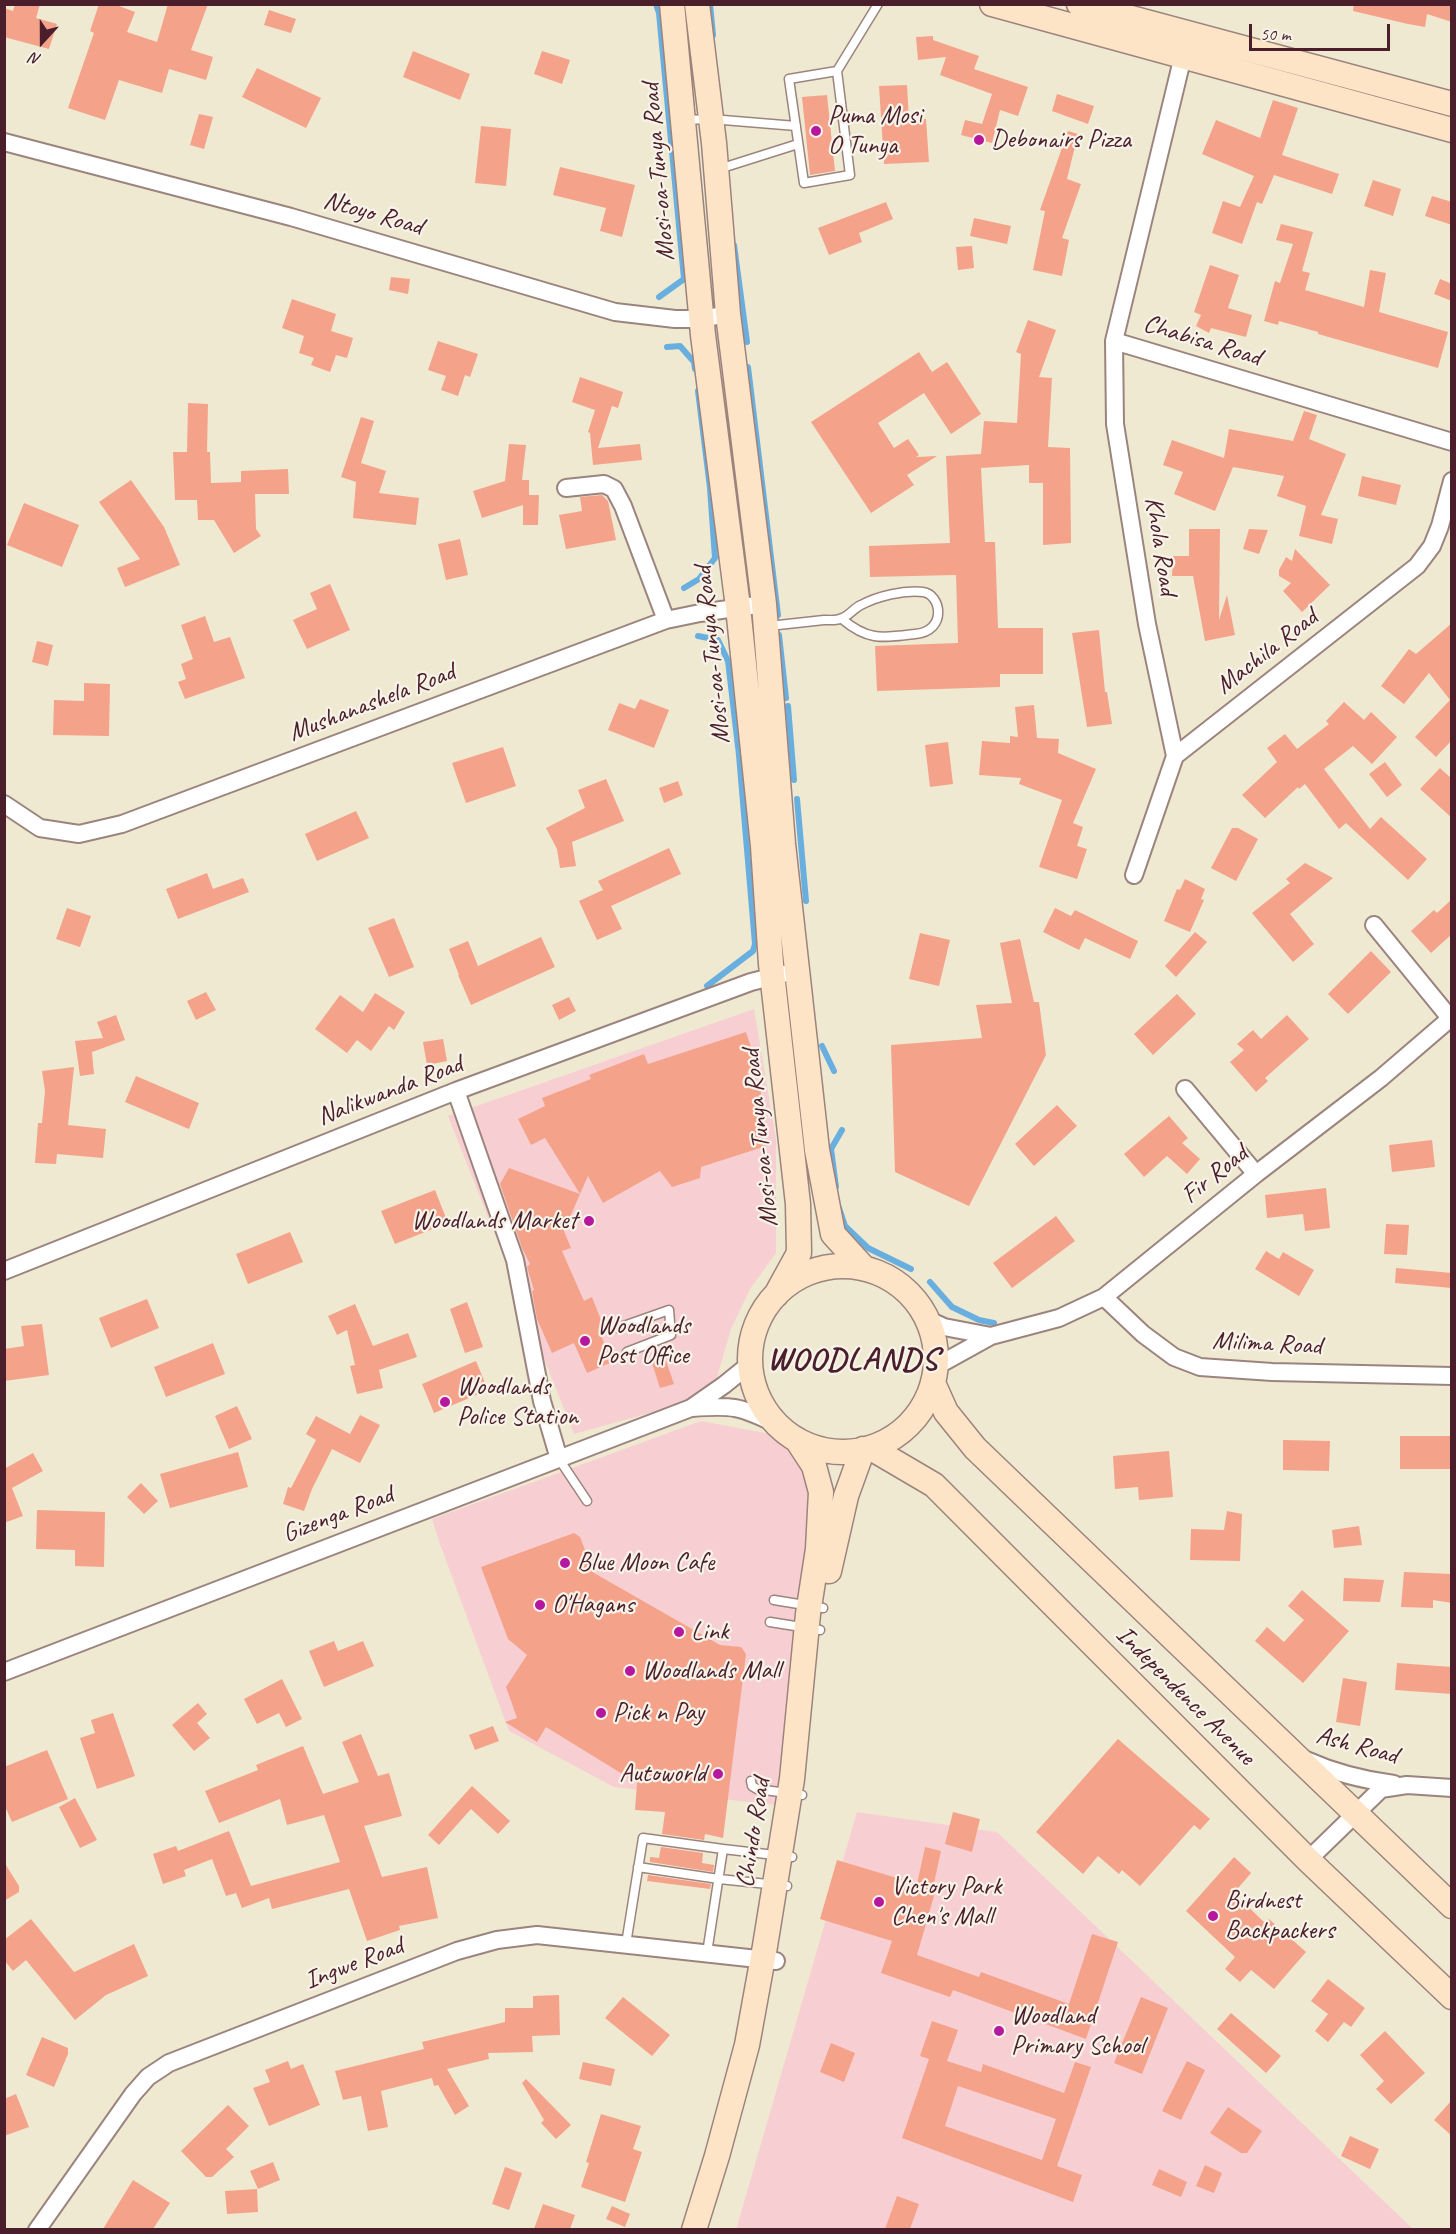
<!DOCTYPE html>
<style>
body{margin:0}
#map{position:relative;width:1456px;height:2234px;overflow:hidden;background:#efe9d1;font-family:Caveat,sans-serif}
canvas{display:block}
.frame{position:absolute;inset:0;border:6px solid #4a1f2b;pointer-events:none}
.north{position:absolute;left:12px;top:12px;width:60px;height:60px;-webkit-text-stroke:4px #f7f3e8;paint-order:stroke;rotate:201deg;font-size:16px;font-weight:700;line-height:24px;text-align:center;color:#4a1f2b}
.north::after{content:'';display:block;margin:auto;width:21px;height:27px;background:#4a1f2b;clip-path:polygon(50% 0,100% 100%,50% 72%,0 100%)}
.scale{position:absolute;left:1249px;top:24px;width:141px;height:27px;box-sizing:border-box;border:3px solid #4a1f2b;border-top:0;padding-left:8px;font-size:18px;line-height:21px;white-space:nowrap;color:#4a1f2b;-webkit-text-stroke:4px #f7f3e8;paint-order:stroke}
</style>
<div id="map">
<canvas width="1456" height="2234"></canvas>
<div class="frame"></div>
<div class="north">N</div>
<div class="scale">50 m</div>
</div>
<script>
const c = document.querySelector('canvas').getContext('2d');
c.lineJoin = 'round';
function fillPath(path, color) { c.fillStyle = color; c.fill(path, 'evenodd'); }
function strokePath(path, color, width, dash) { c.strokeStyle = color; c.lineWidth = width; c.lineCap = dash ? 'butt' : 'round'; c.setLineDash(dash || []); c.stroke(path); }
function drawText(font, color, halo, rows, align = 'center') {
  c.font = font + ' Caveat,sans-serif'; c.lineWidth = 4.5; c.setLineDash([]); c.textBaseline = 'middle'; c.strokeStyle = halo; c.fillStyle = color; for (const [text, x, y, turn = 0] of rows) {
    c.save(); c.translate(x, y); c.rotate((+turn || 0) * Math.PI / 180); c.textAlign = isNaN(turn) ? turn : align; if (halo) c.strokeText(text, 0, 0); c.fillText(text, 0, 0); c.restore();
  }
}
fillPath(new Path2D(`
 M754,1009l22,130v114l-26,36 -19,40 -15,52 -20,19 -122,34 -126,-318z
 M701,1421l69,13 25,18 29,47 -39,307 -171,-19 -105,-56 -69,-187 -8,-25z
 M857,1812l140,20 416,397 -677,1z`), '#f7cfd2');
strokePath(new Path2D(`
 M656,4l3,9 25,266 -25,18
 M710,4l3,31
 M734,245l13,97
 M667,347l13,-1 14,16 1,7
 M748,367l30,248
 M684,588l15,-9 16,-21 -5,-70 -12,-97
 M779,635l7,63
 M698,636l20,4 10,21 11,94 16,189 -2,7 -46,35
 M788,706l6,74
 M797,799l9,102
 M822,1046l12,25
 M836,1187l-5,-38 11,-19
 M839,1208l6,18 23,22 43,21
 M930,1282l22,25 27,13 15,3`), '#68afdf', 6);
fillPath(new Path2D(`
 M15,4h25l-4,14 21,6 -8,25 -45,-12v-29l9,3z
 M99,4h15l21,8 -8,20 30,10 11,-38h40l-17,46 22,7 -7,23 -37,-11 -7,24 -43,-13 -14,40 -37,-12 26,-75 -4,-2z
 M1354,4h98v18l-25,-8 -2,13 -17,-3 -55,-13z
 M269,10l27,9 -5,14 -27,-8z
 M933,36v4l46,16 -5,13 54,18 -10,29 -18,-6 -8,33 -31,-8 4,-15 17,4 10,-30 -52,-19 6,-18 -28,3 -2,-23z
 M413,51l57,23 -10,26 -57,-23z
 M542,51l28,9 -8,24 -28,-10z
 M257,68l64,30 -15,30 -64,-31z
 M907,85l2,35 17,-1 3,43 -45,2 -5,-78z
 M1057,94l37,12 -6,18 -36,-13z
 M827,95l8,76 -25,4 -8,-78z
 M1273,100l25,8 -16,47 57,19 -7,20 -58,-19 -12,29 -5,-2 -15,42 -30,-11 11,-32 17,6 14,-31 -52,-22 14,-34 44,18z
 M199,114l14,3 -9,32 -14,-4z
 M481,126l30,3 -5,57 -31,-3z
 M1068,131l10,3 -11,45 14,5 -19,54 7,2 -7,36 -29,-6 12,-59 -5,-1z
 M560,167l75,18 -13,52 -22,-6 6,-23 -53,-13z
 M1373,180l28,9 -8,27 -29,-10z
 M1432,196l20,6v23l-27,-9z
 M886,202l7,17 -34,14 3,9 -33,13 -11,-27z
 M974,218l37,8 -4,18 -37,-8z
 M1281,224l32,8 -11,39 8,2 -5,17 59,17 6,-37 16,3 -7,39 69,20 -10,36 -120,-34v-2l-39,-11 -1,4 -14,-4 11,-40 5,2 13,-39 -17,-4z
 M972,246l2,22 -16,2 -2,-23z
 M1210,265l29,10 -11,33 24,7 -6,22 -35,-9 -2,5 -13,-7 5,-11 -7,-3z
 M391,277l19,2 -2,15 -19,-4z
 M1440,279l12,5v17l-18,-7z
 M292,299l44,15 -5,17 22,7 -6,20 -11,-3 -6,17 -19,-7 3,-7 -15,-5 5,-17 -22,-8z
 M1028,320l28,10 -17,47 13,1 -4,69 22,1 1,95 -28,2v-62h-14v-18l-48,3 4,74h10l3,86h45v46h-43v13l-123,4 -2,-45 83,-3 -2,-68 -86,2 -1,-31 81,-3 -4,-87 35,-2 3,-33 33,2 4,-69 -5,-2z
 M438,341l40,13 -8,23 -5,-2 -7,21 -17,-6 5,-14 -18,-6z
 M919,352l13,20 15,-10 34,52 -30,20 -27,-41 -46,30 16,25 14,-9 11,16 -3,2 21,-1 -30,19 7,10 -43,28 -60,-91z
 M580,377l43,15 -5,16 -6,-2 -14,42 42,-4 2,16 -49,5 -3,-32 -2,-1 7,-22 -23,-8z
 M188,403l20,1 -1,48h3l1,31 30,-1v-11l47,-2 1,25h-34l1,35 5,7 -27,17 -20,-33h-16l-1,-20h-22l-2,-48h14z
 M1304,411l13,4 -8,24 37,15 -25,61 17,4 -6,25 -33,-8 7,-30 -29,-10 7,-20 -51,-9 -18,44 -41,-17 9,-22 -20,-7 9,-25 52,18 5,-29 64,12z
 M361,417l13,4 -13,42 25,8 -7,22 40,5 -3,27 -63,-7 3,-36 -15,-5z
 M509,444l17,1 -4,35h7v15h10l-1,30h-15v-20l-41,13 -9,-27 32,-10z
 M1362,476l39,9 -5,20 -38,-9z
 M131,480l33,47 16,38 -55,22 -8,-19 23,-9 -41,-57z
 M602,495l6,6 8,39 -50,9 -7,-34 23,-4 -2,-14z
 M24,503l55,22 -17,42 -55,-22z
 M1189,529h31l-1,91 8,-25 8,40 -30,6 -12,-65h-21l1,-20h16z
 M1249,529l19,1 -9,24 -16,-5z
 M460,539l8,36 -22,5 -8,-36z
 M1295,549l35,36 -28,27 -19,-21 8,-8 -12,-7v-6l7,-13 6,4z
 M330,584l20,46 -43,19 -14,-29 24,-11 -7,-16z
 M205,616l9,26 16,-5 15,41 -60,21 -7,-17 8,-3 -5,-15 12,-5 -12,-34z
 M1452,623v117l-16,17 -21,-20 35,-37 -21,-27 -25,31 -23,-18 28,-37 7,5z
 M1099,630l6,62h2l5,32 -25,3 -15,-94z
 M37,641l16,4 -5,21 -16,-4z
 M84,683l26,1 -1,52 -56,-1 1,-35 30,1z
 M640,699l29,11 -15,38 -46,-18 11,-27 16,6z
 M1344,702l20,18 7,-8 26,25 -25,27 -19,-18 -29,23 46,60 11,-12 46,42 -19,21 -62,-57 -7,6 -34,-45 -6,5 -1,-2 -33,31 -23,-23 35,-33 -10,-14 18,-14 12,15 32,-25 -3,-3z
 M1034,705l3,33 22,1 -1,14 38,16 -23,54 10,4 -6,19 10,3 -10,30 -38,-12 23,-67 -43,-16 2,-6 -42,-3 3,-34 28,2v-7l8,1 -3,-30z
 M948,742l5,42 -23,3 -5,-42z
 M503,747l13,39 -50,17 -14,-40z
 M1385,762l17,23 -15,12 -18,-23z
 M1440,768l12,11v39l-32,-29z
 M606,779l18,42 -52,21 4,24 -16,2 -3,-19 -11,-21 39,-20 -7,-18z
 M678,781l5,14 -19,8 -5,-15z
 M356,811l13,27 -52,23 -12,-27z
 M1232,828h6l20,11 -22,42 -25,-13z
 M669,848l12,26 -70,32 11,23 -25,11 -18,-39 24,-11 -5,-9z
 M1305,863l28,15 -43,36 24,30 -21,18 -41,-49 38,-30 -4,-4z
 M207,873l6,16 30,-11 6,14 -71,27 -12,-30z
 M1185,879l20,10 -4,10 3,1 -14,32 -26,-11 13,-32 3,1z
 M1452,899v35l-21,19 -20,-22 23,-21 3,3z
 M67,908l24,8 -11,31 -24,-8z
 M1055,908l16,8 4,-6 63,31 -8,18 -45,-21 -6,12 -36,-18z
 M394,918l20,49 -25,10 -21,-49z
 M1195,932l12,10 -31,35 -11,-11z
 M920,933l30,7 -11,46 -30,-7z
 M541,937l14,30 -84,38 -13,-30h1l-10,-26 19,-8 10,25z
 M1020,939l14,63h5l7,53 -77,151 -74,-34 -4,-127 91,-7 -6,-33 36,-2 -12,-60z
 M1371,951l20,21 -43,42 -20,-20z
 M206,992l10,18 -20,10 -9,-19z
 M375,993l30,19 -11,18 -5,-4 -18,25 -14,-11 -10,13 -32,-24 25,-34 23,17z
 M1177,994l19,20 -43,41 -19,-21z
 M569,997l7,14 -17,9 -7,-15z
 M116,1015l9,25 -33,12 2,22 -14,2 -5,-35 28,-3 -6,-16z
 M1287,1015l22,24 -44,39 3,3 -12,11 -26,-30 14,-12 -7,-6 16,-14 8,9z
 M746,1032l11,34 -10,6 14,19 -1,22 -4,2 10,31 -65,21 -1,11 -28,9 -12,-16 -57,32 -15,-27 -8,18 -35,-56 -14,7 -13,-26 27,-13 -3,-8 49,-19 -2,-4 55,-21 4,10z
 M443,1039l4,22 -20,4 -4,-23z
 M74,1067l-6,58 38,4 -3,29 -46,-4 -1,10 -21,-1 3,-40h4l3,-32 -3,-20z
 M136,1076l63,27 -10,26 -64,-27z
 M1057,1105l20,21 -43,40 -19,-22z
 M1169,1116l19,22 -6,5 18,16 -13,15 -20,-18 -23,21 -20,-23z
 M1432,1140l3,27 -43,5 -3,-27z
 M509,1168l71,26 -16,37 7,17 -9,3 22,50 8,-4 13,33 -5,3 12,29 -25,11 -13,-30 -22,10 -15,-34 -5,-28 2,-1 -7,-23 3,-3 -8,-16 -22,-64z
 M1326,1188l4,40 -25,3 -2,-17 -36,4 -2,-23z
 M435,1190l13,33 -53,21 -14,-33z
 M1056,1216l19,25 -63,47 -19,-25z
 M1386,1224l23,1 -2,30 -23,-1z
 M290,1232l13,30 -55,22 -12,-30z
 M1266,1251l13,8 4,-7 31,18 -15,26 -44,-27z
 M1396,1268l56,5v15l-57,-5z
 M147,1299l12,29 -48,20 -12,-30z
 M467,1302l16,45 -18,6 -15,-44z
 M355,1304l18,42 35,-13 9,24 -38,13 4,18 -26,6 -7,-28 5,-1 -8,-35 -10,5 -9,-19z
 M42,1324l7,51 -45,6v-32l20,-3 -3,-20z
 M213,1343l12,31 -59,23 -12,-30z
 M663,1352l11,32 -14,4 -10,-31z
 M476,1361l12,29 -54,23 -12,-29z
 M237,1406l15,33 -23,10 -14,-33z
 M360,1415l20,10 -20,38 -28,-14 -20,40 -8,22 -21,-7 5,-17 3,1 25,-48 -10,-6 10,-18 34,18z
 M1400,1436h52v33h-52z
 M1283,1440l47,1 -1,30 -46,-1z
 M1169,1451l4,46 -34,3 -1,-13 -23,2 -2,-33z
 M238,1452l10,35 -78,21 -10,-34z
 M33,1453l10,18 -31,17 11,28 -19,7v-54z
 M141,1483l17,18 -14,13 -17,-17z
 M37,1510l68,2 -1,55 -29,-1v-16l-39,-1z
 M1227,1511l15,3 -2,47 -50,-1 1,-31 33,1z
 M1359,1526l3,19 -28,3 -2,-18z
 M574,1533l6,4 14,36 126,72 21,2 5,7 -23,184 -18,-4 -1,6 -42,-6 3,-22 -30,-2 2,-27 -91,-56 -9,15 -32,-20 12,-4 -11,-31 21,-32 -19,-16 -27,-72z
 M1404,1572l48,2v29l-19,-3v8l-32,-1z
 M1344,1578l40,2 -4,22 -37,-1z
 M1302,1590l47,41 -46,52 -48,-42 12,-14 17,15 20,-22 -16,-14z
 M334,1641l4,10 25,-10 11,25 -50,21 -15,-36z
 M1397,1663l55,4v27l-57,-4z
 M1343,1678l24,4 -7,44 -24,-4z
 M282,1679l20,40 -16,8 -7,-14 -22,11 -13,-25z
 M198,1703l9,11 -10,9 13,15 -16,13 -22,-26z
 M113,1713l22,63 -38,13 -17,-51 15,-5 -4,-13z
 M493,1726l6,15 -24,9 -6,-15z
 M361,1734l17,42 11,-3 13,43 -38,10 18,51 45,-10 11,51 -39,8 1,4 -33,11 -18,-52 -77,20 -3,-11 -27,10 -6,-15 -10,3 -14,-37 -28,11 2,6 -23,8 -10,-30 23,-8 2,5 51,-20 22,55 89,-24 -16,-47 -37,10 -7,-26 -61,24 -14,-32 53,-21 -2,-5 47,-19 20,48 36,-12 -17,-40z
 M1118,1739l92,80 -10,11 -6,-5 -54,61 -18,-16 -3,4 -21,-18 -15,18 -47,-42z
 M47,1750l21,49 -56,23 -8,-18v-37z
 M472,1786l38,35 -12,13 -27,-25 -32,36 -11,-10z
 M75,1798l22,42 -17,8 -21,-41z
 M953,1812l27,7 -8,33 -27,-8z
 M661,1847l42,6 -1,10 12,2 -1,7 -63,-10v-5l9,1z
 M925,1847l16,4 -8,37 3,1 -19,66 62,22 2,-5 88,32 23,-70 26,8 -32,97 -133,-49 -3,7 -69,-24 11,-32 -72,-22 17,-59 80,24z
 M1234,1857l17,16 -17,20 31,30 4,-4 37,33 -32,37 -23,-19 -11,12 -15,-13 10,-12 -49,-46z
 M4,1862l15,24v6l-15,9z
 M648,1875l63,9 -1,5 -63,-8z
 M31,1919l43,53 60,-28 14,32 -42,19 -31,25 -49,-60 -13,11 -9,-11v-20z
 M1328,1979l37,29 -14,19 -7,-5 -16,20 -13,-11 13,-17 -17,-13z
 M559,1995l1,40 -28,1 1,16 -45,1 1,6 -42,10 22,37 -14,9 -17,-30 -4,1 -2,-8 -51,13 7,36 -20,4 -7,-35 -18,4 -8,-29 89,-22 -2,-7 83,-20v-14h28v-12z
 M623,1997l47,38 -18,21 -47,-38z
 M1141,1997l27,11 -26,66 -28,-11z
 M1231,2013l50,43 -15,17 -49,-44z
 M932,2021l26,9 -11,31 34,11 2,-8 81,29 11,-31 16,5 -34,99 25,9 -9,27 -171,-64 27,-79 -9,-3zM958,2086l98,33 -14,41 -97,-34z
 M1385,2031l40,42 -34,31 -15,-15 8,-8 -24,-26z
 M42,2037l26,11v6l-14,33 -28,-12z
 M831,2043l24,10 -11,29 -24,-10z
 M288,2061l3,8 12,-5 17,41 -51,21 -16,-38 17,-6 -5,-12z
 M1187,2061l18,9 -24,50 -19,-9z
 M583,2062l32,7 -4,17 -32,-7z
 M526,2079l45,46 -15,14 -15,-16 3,-3 -22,-37z
 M16,2094l13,33 -25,9v-37z
 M1452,2100v36l-18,-16z
 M228,2105l21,21 -23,23 8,8 -22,20h-6l-25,-26z
 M1228,2107l34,24 -15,22h-6l-31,-20z
 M601,2114l40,12 -8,23 9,3 -17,50 -44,-15 8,-24 -3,-1z
 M1350,2136l29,13 -9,20 -29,-13z
 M273,2162l7,18 -22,9 -8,-18z
 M1205,2165l17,8 -8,20 -18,-7z
 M505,2167l17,6 -13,37 -17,-6z
 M1159,2169l28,13 -6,15 -29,-12z
 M133,2180l37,23 -17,26h-50z
 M257,2189l1,23 -31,2 -2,-23z
 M897,2196l22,8 -9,25h-25z
 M543,2204l32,11 -5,14h-36z
 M612,2206l18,8 -5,13 -19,-8z`), '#f5a28b');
const lane = new Path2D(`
 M837,71l-48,8 15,104 46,-8 -13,-104 41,-67
 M684,120l27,-1 85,7
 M719,169l79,-25
 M769,626c18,-2 36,-4 55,-6 5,0 13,1 18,-2 7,-2 12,-10 19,-13 17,-9 42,-15 62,-13 18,2 25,39 -8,42 -33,4 -47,7 -73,-15
 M618,1328l51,-18 2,25 -44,17
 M559,1459l28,42
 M774,1600l49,8
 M770,1622l50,8
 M751,1781l1,5 5,3 45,6
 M723,1849l69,8
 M638,1867l81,12 68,7
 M626,1944l17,-106 80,11 -16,104`);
const street = new Path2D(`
 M4,142l287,75 324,95 60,7h26l27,-5
 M1114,341l338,101
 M566,488l38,-4 10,5 9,17 43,114
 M1175,756l-28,-132 -32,-200 -1,-83 69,-285
 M4,804l36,24 39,6 43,-10 544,-204 34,-7 64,-9
 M1134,875l41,-119 242,-190 15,-20 8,-20 12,-45
 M1374,925l76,93
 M1185,1089l71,85
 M456,1091l59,169 27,141 17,58
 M4,1271l452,-180 295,-109 32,-8
 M1104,1297l39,37 31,23 26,10 72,5 180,4
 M926,1319l18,8 47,9
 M935,1367l56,-31 68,-18 45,-21 152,-123 125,-96 71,-61
 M692,1408c40,-3 48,-2 84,16
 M4,1672l687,-264 33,-23 26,-21
 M1306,1760c29,13 57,20 88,24
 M1308,1860l73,-71 26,-4 45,3
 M37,2230l96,-136 15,-17 21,-14 288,-112 40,-11 40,-5 239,26`);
const secondary = new Path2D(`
 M672,4l31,331 35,272 25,239 8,118 27,240 1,49 -23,42
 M697,4l17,139 14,171 36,290 19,240 34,306 16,84 30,33
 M992,4l460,126
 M1079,4l373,100
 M750 1359a93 93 0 1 1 186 0a93 93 0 1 1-186 0Z
 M933,1383l13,29 29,36 477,458
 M871,1448l63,37 374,375 144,137
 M829,1571l17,-75 17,-47
 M694,2230l23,-74 30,-111 18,-99 27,-167 16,-165 10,-65 3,-57 -7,-26 -15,-23`);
strokePath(lane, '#9c847e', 11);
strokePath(street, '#9c847e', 20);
strokePath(secondary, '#9c847e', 27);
strokePath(lane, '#fff', 8);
strokePath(street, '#fff', 16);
strokePath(secondary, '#fee4c6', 24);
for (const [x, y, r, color] of [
 [816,131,6,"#b5179e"],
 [979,140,6,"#b5179e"],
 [589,1221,6,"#b5179e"],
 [585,1341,6,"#b5179e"],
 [445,1402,6,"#b5179e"],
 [565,1563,6,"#b5179e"],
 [540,1605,6,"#b5179e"],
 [679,1632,6,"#b5179e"],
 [630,1671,6,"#b5179e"],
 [601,1713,6,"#b5179e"],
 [718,1774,6,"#b5179e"],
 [879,1902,6,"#b5179e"],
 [1213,1916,6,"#b5179e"],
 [999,2031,6,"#b5179e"]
]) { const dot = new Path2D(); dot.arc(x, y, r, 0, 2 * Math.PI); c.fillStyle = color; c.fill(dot); strokePath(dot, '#f7f3e8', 2); }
drawText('26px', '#4a1f2b', '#f7f3e8', [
 ["Puma Mosi",828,116],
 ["O Tunya",828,146],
 ["Debonairs Pizza",991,140],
 ["Woodlands Market",577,1221,"right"],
 ["Woodlands",597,1326],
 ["Post Office",597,1356],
 ["Woodlands",457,1387],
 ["Police Station",457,1417],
 ["Blue Moon Cafe",577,1563],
 ["O'Hagans",552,1605],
 ["Link",691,1632],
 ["Woodlands Mall",642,1671],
 ["Pick n Pay",613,1713],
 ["Autoworld",706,1774,"right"],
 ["Victory Park",891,1887],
 ["Chen's Mall",891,1917],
 ["Birdnest",1225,1901],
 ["Backpackers",1225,1931],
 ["Woodland",1011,2016],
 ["Primary School",1011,2046]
], 'left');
drawText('26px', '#4a1f2b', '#f7f3e8', [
 ["Mosi-oa-Tunya Road",659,172,-95],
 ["Ntoyo Road",373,214,16],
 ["Chabisa Road",1202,341,17],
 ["Khola Road",1160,546,81],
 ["Machila Road",1267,652,-38],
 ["Mosi-oa-Tunya Road",713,655,-96],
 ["Mushanashela Road",372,703,-21],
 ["Nalikwanda Road",390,1091,-21],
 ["Mosi-oa-Tunya Road",761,1138,-96],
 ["Fir Road",1215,1175,-39],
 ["Milima Road",1267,1344,3],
 ["Gizenga Road",338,1515,-21],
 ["Independence Avenue",1185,1696,45],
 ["Ash Road",1357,1746,15],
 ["Chindo Road",754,1833,-81],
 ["Ingwe Road",354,1964,-21]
]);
c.letterSpacing = '1.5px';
drawText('bold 32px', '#4a1f2b', '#f7f3e8', [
 ["WOODLANDS",853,1361]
]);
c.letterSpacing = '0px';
</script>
